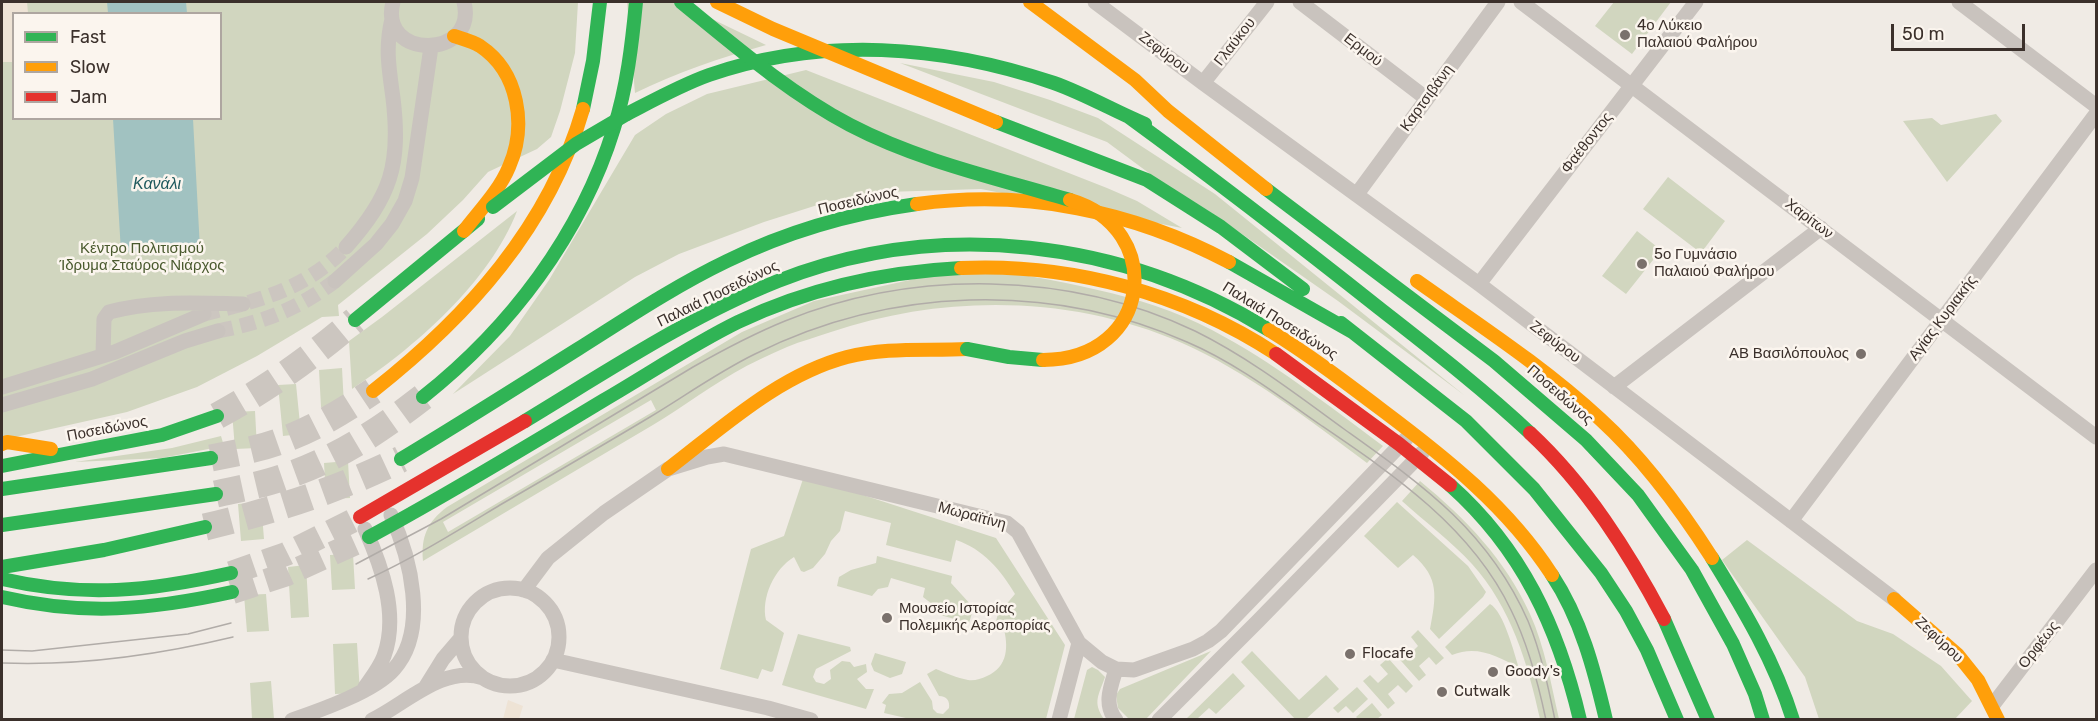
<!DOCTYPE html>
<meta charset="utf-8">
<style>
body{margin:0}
#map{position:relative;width:2098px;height:721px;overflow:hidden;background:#f0ebe5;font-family:Rubik,sans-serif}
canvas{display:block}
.frame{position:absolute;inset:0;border:3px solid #3b302b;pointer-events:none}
.legend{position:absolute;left:12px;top:12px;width:210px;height:108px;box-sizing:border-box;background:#fbf5ee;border:2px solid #aea6a0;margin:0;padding:8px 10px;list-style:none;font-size:18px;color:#3b302b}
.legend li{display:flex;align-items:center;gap:12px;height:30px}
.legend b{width:30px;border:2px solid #aea6a0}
.scale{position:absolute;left:1891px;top:24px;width:134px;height:27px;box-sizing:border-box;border:3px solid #3b302b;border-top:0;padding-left:8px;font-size:18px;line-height:21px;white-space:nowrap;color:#3b302b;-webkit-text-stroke:4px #fbf5ee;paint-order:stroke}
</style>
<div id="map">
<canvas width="2098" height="721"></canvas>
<div class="frame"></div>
<ul class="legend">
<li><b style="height:8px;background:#30b455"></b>Fast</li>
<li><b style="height:8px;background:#ff9f0a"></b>Slow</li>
<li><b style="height:8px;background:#e5322d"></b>Jam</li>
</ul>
<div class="scale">50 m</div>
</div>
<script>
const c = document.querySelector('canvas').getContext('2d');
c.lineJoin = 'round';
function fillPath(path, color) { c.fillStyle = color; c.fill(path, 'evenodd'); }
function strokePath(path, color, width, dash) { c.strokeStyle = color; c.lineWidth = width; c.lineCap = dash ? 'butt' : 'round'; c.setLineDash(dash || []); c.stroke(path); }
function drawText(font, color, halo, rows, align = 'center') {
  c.font = font + ' Rubik,sans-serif'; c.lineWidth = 5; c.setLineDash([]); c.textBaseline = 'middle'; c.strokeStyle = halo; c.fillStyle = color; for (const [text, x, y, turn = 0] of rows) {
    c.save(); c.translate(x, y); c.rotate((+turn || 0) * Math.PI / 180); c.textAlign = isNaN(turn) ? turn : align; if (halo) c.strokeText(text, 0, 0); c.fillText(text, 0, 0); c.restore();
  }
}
fillPath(new Path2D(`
 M2,2h576l-3,51 -15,58 -9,26 -14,12 -49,23 -25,28 -36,34 -89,71 1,11 -17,1 -65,39 -60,31 -70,25 -125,28zM14,14h206v104h-206z
 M627,2h50l89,43c-46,13 -88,27 -131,48z
 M1614,2h57l-39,52 -37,-28z
 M900,63l94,19 56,18 48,18 117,76 249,201 -126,-94 -129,-90 -48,-29 -54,-40z
 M806,70l301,118 30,13 45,27 -201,-39 -95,3 -56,9 -66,21 -85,32 -44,23 -182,117 57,-58 39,-56 86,-145 31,-21 41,-20z
 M1996,114l6,7 -55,61 -44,-61 29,-3 9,7z
 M1668,177l57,44 -24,32 -58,-44z
 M517,211c-27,71 -103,137 -165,178l-3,-48 33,-24z
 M1637,231l24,19 -35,44 -24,-18z
 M974,266c78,15 167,26 238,64 61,32 116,75 171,116l-16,17c-56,-42 -121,-92 -185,-120 -110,-48 -237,-49 -351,-11 -14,5 -30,9 -44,15 -18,8 -36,16 -53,26 -31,18 -61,41 -93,59 -73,43 -145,86 -218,129 -2,-24 4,-39 24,-54l295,-175 72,-31zM651,400l5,10 -208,122 -5,-10z
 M342,368l2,38 -23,1 -2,-37z
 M296,384l5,50 -18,2 -5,-51z
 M255,411l2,37 -22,1 -3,-37z
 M221,436l3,10 -62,12 -87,4 97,-14z
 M348,461l2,37 -24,1 -2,-36z
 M804,476l192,62 69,107 -19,74h-136l-26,-6 2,-8 -4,-2 7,-9 13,-1 18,-11 12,19 1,8 4,4 6,1 6,-6c1,-7 -2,-12 -10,-12l-12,-22 9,-5c10,4 21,9 32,11 6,1 13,-1 19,-4 21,-9 22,-30 16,-50l-7,-5 2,-7 17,-20c-14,-24 -32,-45 -59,-54l-5,22 -65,-17 5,-22 -46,-12 -5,20 -9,10 -6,13 -12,14 -9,4 -3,-1 -7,-14c-20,12 -33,41 -28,63l18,13 -11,38 -2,1 -9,-3 -4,10 -38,-10 31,-120 33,-13z
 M1420,481c46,38 85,78 110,133 15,33 21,70 29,105h-19c-12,-55 -29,-112 -68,-155 -21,-23 -47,-42 -70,-63z
 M261,502l3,37 -23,2 -3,-37z
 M1397,502l71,64 18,26 -3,5 -44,42 -9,-10c6,-32 10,-51 -17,-74l-15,13 -34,-32z
 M1747,540l110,81 36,13 48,32 31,35 -17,18h-136l-14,-42 -83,-117z
 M353,554l2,35 -23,1 -2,-35z
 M877,556l75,20 -1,7 21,23 1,4 -4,13 -36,-10 -1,-9 -9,-7 2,-9 -34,-10 -3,9 -10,2 -6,7 -35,-10 2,-9 12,-7 25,-7z
 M306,565l3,52 -18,1 -3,-51z
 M266,594l3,37 -22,1 -3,-37z
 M1490,604c14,8 24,49 29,64 -22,-12 -42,-23 -67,-13l-7,-8z
 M1418,630l26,28 -8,7 -7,-8 -10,9 7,9 -7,6 -25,-28 6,-6 9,8 9,-9 -7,-9z
 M798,634l52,13 1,4 -35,18 -3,8 3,5 8,2 7,-5 -1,-9 12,-9 8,1 4,5 12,-3 1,8 -10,7 9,10h8l-8,20 -84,-24z
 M357,643l3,50 -25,1 -2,-50z
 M1211,651l-65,68h-17l-11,-11 -2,-13 4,-6z
 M1252,651l47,49 27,-25 13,14 -33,30h-11l-54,-57z
 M875,653l31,9 -4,12 -12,4 -16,-7 -3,-7z
 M1388,658l25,28 -7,7 -8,-8 -10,9 7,9 -7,6 -25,-28 7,-6 8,8 10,-9 -8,-9z
 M1092,667l6,3 7,7c-6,18 -13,25 -1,42h-30l13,-49z
 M1233,673l12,13 -29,28 -7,-6 -12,11h-11z
 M271,681l3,38h-22l-2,-36z
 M1357,687l11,12 -15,14 -7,-7 -8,7 -5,-5z
 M1372,703l10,12 -5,4h-19l-2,-2z`), '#d1d6bf');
fillPath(new Path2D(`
 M2,2h25l1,11 -14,1 -1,48h-11z
 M508,700l15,6 -4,13h-16z`), '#eee3d5');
fillPath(new Path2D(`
 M107,2h79l1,11h-79z
 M113,119h80l7,130 -79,3z`), '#a1c2c1');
strokePath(new Path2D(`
 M204,314c56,-14 101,-24 142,-67
 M218,331c46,-9 80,-22 117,-50`), '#ccc6c0', 15, [15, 8]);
strokePath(new Path2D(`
 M231,573l55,-19 74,-37
 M232,592l55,-18 82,-37`), '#ccc6c0', 24, [24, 12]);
strokePath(new Path2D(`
 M217,416c53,-29 92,-57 138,-96
 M211,458c24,-5 49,-9 72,-18 33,-12 62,-30 90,-49
 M216,494c26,-6 52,-10 76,-20 48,-17 91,-46 131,-77
 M205,527c68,-16 133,-37 196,-68`), '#ccc6c0', 27, [27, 14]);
strokePath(new Path2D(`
 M393,2c-15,58 85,58 71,0
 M1095,2l108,81 276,201 415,315
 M1300,2l127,97
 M1521,2l575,435
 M1959,2l137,104
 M1203,83l64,-81
 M1357,194l141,-192
 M346,247c45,-51 55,-82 47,-149 -4,-29 -8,-50 -1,-79
 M335,281l41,-37 16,-20 13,-23 7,-23 19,-131
 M1479,284l217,-282
 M103,355l1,-36 5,-7c45,-12 89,-9 134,-8
 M2,387l113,-35 89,-38
 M1614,387l207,-159
 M2,405l90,-26 93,-38 33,-10
 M1791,521l305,-407
 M461 637a49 49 0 1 1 98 0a49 49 0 1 1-98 0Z
 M524,590l24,-32 56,-45 64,-44 39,-12 17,-3 283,69 11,9 61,111 23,19 14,7 18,1 59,-21 15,-8 13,-10 185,-192
 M553,660l215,48 43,12
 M1116,669c-5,17 -13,35 0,51
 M365,687c7,-10 15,-20 19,-31 15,-41 -2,-89 -19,-127
 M425,688l18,-29 18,-21
 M1992,706l104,-136
 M292,720c29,-10 83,-29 102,-51 35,-39 16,-112 -3,-154
 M372,720c32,-15 72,-56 111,-42
 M1059,720l20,-77
 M1159,720l99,-99 164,-168`), '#c9c3be', 15);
strokePath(new Path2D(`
 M583,109l10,-48 7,-59
 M627,114c27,-14 54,-29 82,-39 113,-39 233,-30 345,8 31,11 60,28 91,41
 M1129,117c85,62 168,126 250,191 51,40 103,80 151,125
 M996,122l151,58 74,47 82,62
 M1266,189l228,172 92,79 52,55 54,75 41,74 22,50 8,26
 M1229,262l125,71
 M355,320l123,-101
 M1341,323l125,98 68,68 67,84 25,38 21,39 30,70
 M423,397c87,-69 158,-162 191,-269 13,-41 18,-84 22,-126
 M525,421c81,-49 165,-105 253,-140 162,-64 345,-41 491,49
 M401,459c60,-36 118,-73 177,-110 49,-31 97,-63 149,-88 59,-29 125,-48 190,-57
 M2,466l160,-31 55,-19
 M1450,485c72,64 108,142 130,235
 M2,489l209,-31
 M2,525l214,-31
 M369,537c80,-43 157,-90 235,-137 45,-26 87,-55 134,-78 69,-33 146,-50 223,-54
 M1712,558c32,52 63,104 81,162
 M2,567l102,-17 101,-23
 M1552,575c29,44 42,94 54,145
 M2,579c82,19 148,12 229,-6
 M2,597c82,19 148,13 230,-5
 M1664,619l44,101`), '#30b455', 14);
strokePath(new Path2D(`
 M1030,2l105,78 33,31 98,78
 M454,36c9,3 18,5 26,10 39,26 47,80 29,121 -10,24 -29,43 -45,64
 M917,204c109,-15 215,7 312,58
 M961,268c110,-5 222,25 315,86
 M1417,281c62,44 127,86 183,138 44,40 80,89 112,139
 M1269,330c39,24 76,52 113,80 64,48 126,97 170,165
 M373,391c94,-74 176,-164 210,-282
 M2,444l5,-2 44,7
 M668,469c55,-42 111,-94 179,-112 39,-10 80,-6 120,-8
 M1894,599l64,56 20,25 20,40`), '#ff9f0a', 14);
strokePath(new Path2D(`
 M1276,354l123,90 51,41
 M1530,433c56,52 98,118 134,186
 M360,517l165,-96`), '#e5322d', 14);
strokePath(new Path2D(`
 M356,564l85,-45 252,-152c30,-17 60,-33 92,-46 129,-52 284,-50 410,10 53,26 101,63 149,98 77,55 144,101 184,192 13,31 20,65 27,99
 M368,579c46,-21 89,-48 132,-74 50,-29 100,-58 150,-88 35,-21 68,-45 105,-63 134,-67 294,-73 432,-12 49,21 92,54 135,84 72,49 150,102 189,184 17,34 27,72 35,110
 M2,650l30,1 156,-17 43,-11
 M2,663c77,3 156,-8 231,-26`), '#b1aca8', 1.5);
strokePath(new Path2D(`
 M681,2c54,44 107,90 169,123 69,36 146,53 220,75
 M493,207l83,-63 51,-30
 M967,349l42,8 34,3`), '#30b455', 14);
strokePath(new Path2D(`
 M717,2l56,27 223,93
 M1043,360c110,0 123,-132 27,-160`), '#ff9f0a', 14);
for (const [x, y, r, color] of [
 [1625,35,6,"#7a716c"],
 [1642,264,6,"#7a716c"],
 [1861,354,6,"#7a716c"],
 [887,618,6,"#7a716c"],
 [1350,654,6,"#7a716c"],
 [1493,672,6,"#7a716c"],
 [1442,692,6,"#7a716c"]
]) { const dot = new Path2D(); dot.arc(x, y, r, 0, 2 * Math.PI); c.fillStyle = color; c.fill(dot); strokePath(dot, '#fbf5ee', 2); }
drawText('15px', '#3b302b', '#fbf5ee', [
 ["4ο Λύκειο",1637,26],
 ["Παλαιού Φαλήρου",1637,43],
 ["5ο Γυμνάσιο",1654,255],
 ["Παλαιού Φαλήρου",1654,272],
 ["ΑΒ Βασιλόπουλος",1849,354,"right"],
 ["Μουσείο Ιστορίας",899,609],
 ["Πολεμικής Αεροπορίας",899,626],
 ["Flocafe",1362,654],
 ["Goody's",1505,672],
 ["Cutwalk",1454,692]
], 'left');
drawText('15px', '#3b302b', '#fbf5ee', [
 ["Γλαύκου",1235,42,-52],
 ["Ερμού",1363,50,38],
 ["Ζεφύρου",1164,53,37],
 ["Καρτσιβάνη",1427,98,-54],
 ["Φαέθοντος",1587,143,-52],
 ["Ποσειδώνος",858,201,-13],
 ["Χαρίτων",1809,219,37],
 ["Παλαιά Ποσειδώνος",718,294,-26],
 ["Αγίας Κυριακής",1943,318,-53],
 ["Παλαιά Ποσειδώνος",1280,321,32],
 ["Ζεφύρου",1555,342,37],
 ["Ποσειδώνος",1560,395,41],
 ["Ποσειδώνος",107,429,-11],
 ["Μωραϊτίνη",972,516,15],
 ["Ζεφύρου",1939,640,43],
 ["Ορφέως",2039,645,-52]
]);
drawText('15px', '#4a5a2e', '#fbf5ee', [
 ["Κέντρο Πολιτισμού",142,249],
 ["Ίδρυμα Σταύρος Νιάρχος",142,266]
]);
drawText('italic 16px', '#1f5a5e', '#fbf5ee', [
 ["Κανάλι",157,184]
]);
</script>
